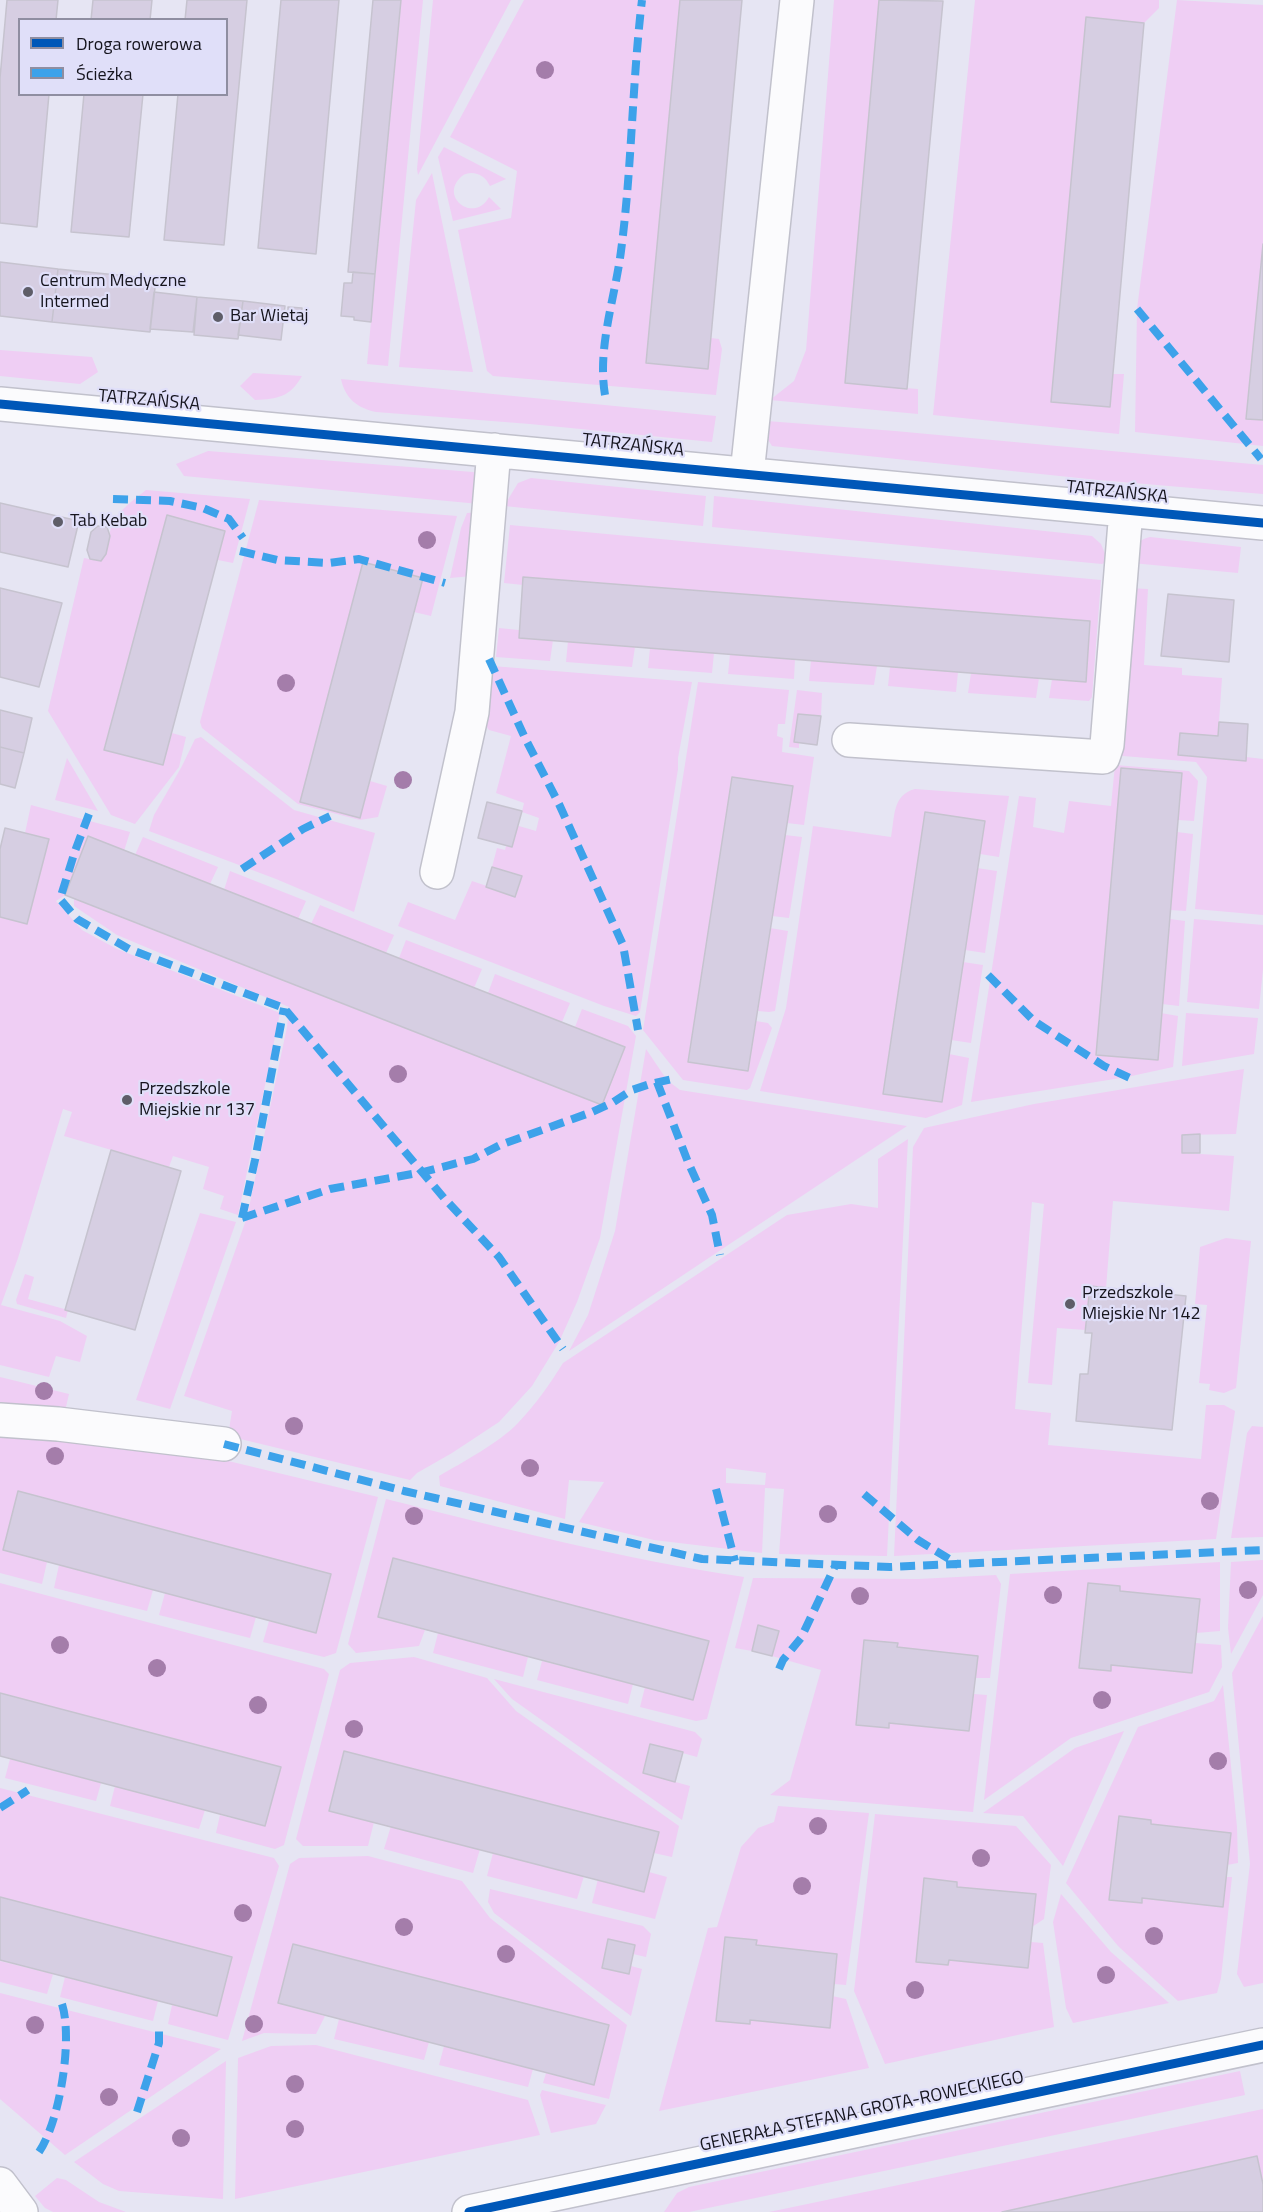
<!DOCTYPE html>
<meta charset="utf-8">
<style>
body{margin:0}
#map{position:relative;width:1263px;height:2212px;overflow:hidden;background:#e6e5f3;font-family:"Titillium Web",sans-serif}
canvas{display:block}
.legend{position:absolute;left:18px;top:18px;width:210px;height:78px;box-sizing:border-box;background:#e0dff9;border:2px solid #8f8ea1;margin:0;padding:8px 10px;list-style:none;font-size:18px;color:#15141d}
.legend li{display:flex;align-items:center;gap:12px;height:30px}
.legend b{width:30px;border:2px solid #8f8ea1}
</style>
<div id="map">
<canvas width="1263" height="2212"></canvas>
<ul class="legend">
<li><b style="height:8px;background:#0057b8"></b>Droga rowerowa</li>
<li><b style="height:8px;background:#3da2ea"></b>Ścieżka</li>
</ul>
</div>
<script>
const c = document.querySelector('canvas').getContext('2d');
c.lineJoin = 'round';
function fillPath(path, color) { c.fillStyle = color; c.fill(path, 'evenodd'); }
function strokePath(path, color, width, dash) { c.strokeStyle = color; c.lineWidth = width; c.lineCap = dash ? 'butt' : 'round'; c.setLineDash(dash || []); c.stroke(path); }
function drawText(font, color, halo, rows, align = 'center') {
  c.font = font + ' "Titillium Web",sans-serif'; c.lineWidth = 4.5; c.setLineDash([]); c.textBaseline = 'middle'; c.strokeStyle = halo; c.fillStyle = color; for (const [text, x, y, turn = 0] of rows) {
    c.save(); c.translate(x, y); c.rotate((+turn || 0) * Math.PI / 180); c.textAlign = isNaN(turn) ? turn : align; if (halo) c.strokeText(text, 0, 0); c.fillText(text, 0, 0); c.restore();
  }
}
fillPath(new Path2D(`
 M401,0h22l-35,366 -21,-2z
 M433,0h78l-93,175 -1,-6z
 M524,0h156l-34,363 62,6 3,-31 8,1 3,10 -6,46 -223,-19 -6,-5 -29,-141 53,-12 6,-47 -67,-34z
 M834,0h45l-34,383 73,6v25l-148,-14 24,-19 12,-31z
 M975,0h184v8l-15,15 -58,-5 -34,383 57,6 4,-33h11l-5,60 -186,-19z
 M1177,0l86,5v239l-17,174 17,2v26l-128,-14 2,-123z
 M444,147l62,32 -16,7c-4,-8 -10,-13 -19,-13 -5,0 -9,2 -12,6 -18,20 16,44 30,18l12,12 -48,12 -15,-64z
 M432,173l41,199 -74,-5 17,-167z
 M0,350l92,7 6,15 -18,12 -80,-8z
 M253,373l49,3c-12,21 -24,23 -47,24l-15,-14z
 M341,379l375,37 -4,26 -182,-18 -154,-12c-19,-4 -31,-14 -35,-33z
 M767,421l128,10 368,34v29l-165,-14 -326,-34 -7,-11z
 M208,451l265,21 5,2 1,30 -295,-28 -8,-12z
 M531,478l175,18 -3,30 -199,-20 14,-23z
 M146,490l104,9 -17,64 -15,-3 7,-29 -58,-16 -63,234 59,16 9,-32 14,4 -7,30 -44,57 -24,-9 -63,-104 36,-153 16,3c10,-11 7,-23 12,-36 6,-15 22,-25 34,-35z
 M714,496l378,40 9,8 7,17 -6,3 -390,-37z
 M259,500l198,16 -26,100 -17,-4 8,-34 -59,-15 -63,239 60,16 10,-37 17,5 -9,31 -18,3 -62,-16 -96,-76 -2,-6z
 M480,512l-8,64 -22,2 11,-50 6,-15z
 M510,525l591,55 -9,117 -3,4 -40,-3 3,-19 34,3 4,-61 -566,-44 -1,8 -19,-2z
 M1150,537l91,10 -3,26 -106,-10c3,-13 3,-23 18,-26z
 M1128,588l20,1 -4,76 38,3v7l40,3 -4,58 -38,-3 -2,22 67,6 1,-4 17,2v156l-68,-6 12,-132 -11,-15 -73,-6 -7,-4z
 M499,628l20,2v8l34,2 -3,21 -54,-4z
 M568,641l67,6 -3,20 -66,-5z
 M650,648l64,5 -2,20 -64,-5z
 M730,654l65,5 -1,20 -66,-5z
 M811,660l66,6 -3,19 -65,-4z
 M492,666l200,16 -14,76v11l-38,243 -4,4 -32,-10 -206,-80 10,-24 47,18 17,-39 44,15 6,-20 -30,-9 5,-19 8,2 7,-26 24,7 3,-13 -17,-6 2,-9 -28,-10 15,-57 -22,-6 -7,-9z
 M890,667l68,5 -2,20 -68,-6z
 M971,673l68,5 -3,20 -68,-5z
 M698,682l91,8 -4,34h-7l-1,12 6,2 -1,14 32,5 -10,68 -17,-2 -55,-45 -44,283 60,10 8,-50 12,2 4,5 -22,60 -3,2 -64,-10 -40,-50z
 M797,690l25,3 -1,23 -23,-2 -3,27 4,2v5l-10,-1z
 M201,737l93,73 81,23 -21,79 -78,-33 -127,-48 5,-16 28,-49 13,-27z
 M67,758l31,53 -43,-11z
 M1115,765l74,6 9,10 -4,40 -16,-1 4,-47 -61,-5 -25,287 62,5 3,-47 17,3 -5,51 -46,10 -156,25 48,-306 17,2 -3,29 31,6 5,-32 42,5z
 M915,789l94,7 -10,61 -19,-3 4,-33 -59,-9 -42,281 59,9 7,-48 20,4 -7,47 -36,13 -166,-27 26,-83 27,-182 78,11c4,-20 1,-42 24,-48z
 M31,805l99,27 -6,19 -36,-14 -23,58 -9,6 26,29 35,19 163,64 -42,202 -18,-6 4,-13 -21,-7 6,-22 -36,-11 -4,11 -105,-31 8,-24 -9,-3 -45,149 -17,47 59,16 27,15 -7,26 -24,-6 -7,21 -49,-12v-449l49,-77 -24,-6z
 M1177,832l16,2 -7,77 -16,-1z
 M785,835l17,2 -13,81 -17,-2z
 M143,837l75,30 -8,17 -75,-29z
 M977,868l20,3 -12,82 -20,-3z
 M230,871l76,30 -8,18 -74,-29z
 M74,899l528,206 23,-58 -50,-20 7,-18 46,17 8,10 -36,202 -23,64 -18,40 -27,44 -33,36 -47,31 -35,20 -7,7 -182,-44 4,-25 -48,-15 63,-179 40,-190 2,-20 -172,-72 -43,-29z
 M320,905l74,30 -8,18 -75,-29z
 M1170,919l15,2 -6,85 -17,-2z
 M1194,919l69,6v44l-4,40 -72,-7z
 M770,928l18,3 -13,80 -6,1 -11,-1z
 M406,940l76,29 -8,19 -75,-30z
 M963,962l20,3 -12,78 -20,-3z
 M495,974l75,29 -8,19 -74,-29z
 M1186,1013l72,5 -4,36 -72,12z
 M646,1049l21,31 13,10 227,36 -338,225 19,-36 27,-84z
 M1244,1069l-8,65 -54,1 1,18 51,3 -5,55 -116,-10 -7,87 -20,42 -29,-2 -5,57 -24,-2 16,-179 -12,-2 -17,207 36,4 -3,32 153,14 5,-54h18l11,6 -19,128 -322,17 19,-409 11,-19 110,-24z
 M908,1139l-21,417 -108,-2 5,-65 -19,-1 -3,65 -108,-13 -75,-18 25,-40 -35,-2 -4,39 -125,-33 -1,-10c24,-14 60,-33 79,-53 17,-18 32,-39 45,-60l224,-148 64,-11 27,4v-49zM726,1468l40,5 -1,12 -39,-2z
 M200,1213l36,9 -66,187 -34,-9z
 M1226,1238l25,3 -15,147 -12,5 -15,-3 1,-6 -11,-1 8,-78 -12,-1 5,-57z
 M25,1274l9,3 -6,22 40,11 -2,8 -49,-14 -1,-4z
 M0,1377l69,17 -4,17 -65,-2z
 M1252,1426l11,1v110l-32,1 16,-105z
 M0,1432l220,27 158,38 -42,156 -12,4 -61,-15 6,-21 47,12 15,-59 -313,-83 -15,59 44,12 -5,22 -42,-11z
 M386,1499c119,30 237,60 358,78l-37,142 -11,2 -56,-14 5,-20 63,-46 -314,-83 -16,59 47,13 -6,16 -63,7 -8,-9z
 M1263,1560v35l-32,59 -3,-26 3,-66z
 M1220,1562v69l-24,2 3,-34 -79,-8 -1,-5 -31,-3 -9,84 32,4v-6l81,8 3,-30 26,2 1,22 -13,25 -138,46 -87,62 26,-226z
 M59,1565l94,25 -6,21 -93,-23z
 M996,1575l5,9 -11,94h-15l2,-22 -80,-9v-4l-32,-3 -9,84 33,4v-5l80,8 5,-37 13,1 -14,117 -203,-17 20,-15 31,-110 -49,-14 7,-25 -20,-6 -7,26 -17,-3 18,-70 165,1z
 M0,1583l324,86 5,5 -45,171 -9,4 -59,-16 4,-18 45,11 15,-58 -280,-75z
 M165,1593l91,24 -6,21 -91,-23z
 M1263,1616v367l-19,4 -7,-13 13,-110 -18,-191z
 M438,1633l90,24 -5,20 -90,-24z
 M414,1657l73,21 29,33 163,115 -7,31 -18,-4 5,-21 -315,-80 30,70 -6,24h-65l-7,-7 44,-169 10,-7z
 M542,1661l91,23 -5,20 -91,-24z
 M494,1679l201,53 7,7 -5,18 -47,-13 -7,29 47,13 -8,34 -170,-121z
 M1223,1685l14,142 1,36 -11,2 3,-32 -79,-9v-4l-32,-4 -9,84 31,3 1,-5 81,9 3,-30h6l-11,101 -4,15 -39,8 -60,-55 -52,-63 72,-156 76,-26z
 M1124,1731l-61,135 -40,-50 -40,-3 92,-65z
 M10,1759l91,24 -5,18 -91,-23z
 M115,1786l90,24 -6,19 -89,-23z
 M0,1788l274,70 5,8 -51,174 -60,-16 4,-19 45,11 15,-59 -232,-60z
 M778,1806l91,7 -23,172 -12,-1 3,-30 -81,-9 1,-4 -41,80 34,3v-4l82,-24 14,3 23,69 -210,43 49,-183 9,-1 24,-80 17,-19 16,-6z
 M875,1814l141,12 35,39 -7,54 -12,8 4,-33 -79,-7v-5l-32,-3 23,86 1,-5 79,8 3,-26 12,1 11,84 -169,37 -31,-73z
 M391,1826l89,23 -7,24 -89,-24z
 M493,1853l91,23 -7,23 -90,-23z
 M368,1856l94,25 28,37 137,107 -18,74 -66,-16 3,-10 48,12 15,-60 -316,-81 -15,59 47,13 -9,18 -52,-1 -22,8 48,-177 9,-6z
 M649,1872l18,5 -12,42 -63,-16 6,-24 46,12z
 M490,1889l153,37 8,8 -5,23 -13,-3 2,-9 -27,-5 -6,27 27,6 2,-7 11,3 -11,47 -137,-103 -6,-11z
 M1061,1894l50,58 58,51 -96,20 -7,-15 -13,-86z
 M0,1961l53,13 -6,20 -47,-12z
 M65,1977l93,24 -5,20 -93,-24z
 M0,1993l221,56 -156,106 -65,-56z
 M339,2019l90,23 -5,18 -90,-21z
 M316,2045l212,55 12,35 -305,64 3,-141 33,-12z
 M444,2046l89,23 -5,18 -89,-22z
 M226,2061l-3,138 -104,-8 -16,-7 -29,-22z
 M1240,2071l5,24 -556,117h-25l13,-19 12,-6z
 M542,2090l64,15 -10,19 -45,9 -11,-38z
 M1263,2109v75l-7,-28 -254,56h-233z
 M57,2178l9,2 33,22 27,10h-73l-8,-4 -10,-12z`), '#efcef4');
const building = new Path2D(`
 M7,0h51l-2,20h-36v74h29l-12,133 -37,-4v-145z
 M93,0h59l-2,20h-59z
 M187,0h60l-23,245 -60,-5 14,-146h48v-74h-41z
 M281,0h58l-23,254 -58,-6z
 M373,0h28l-26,274 -27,-2z
 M680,0h62l-34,369 -62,-6z
 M879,0l64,1 -36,388 -62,-6z
 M1086,17l58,6 -34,384 -59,-5z
 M84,94h59l-14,143 -58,-5z
 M1263,244v176l-17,-1z
 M0,262l58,7 -6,53 -52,-6z
 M58,269l98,10 -6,53 -98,-10z
 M353,272l22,2 -4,48 -17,-2v-3l-13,-1 3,-33h8z
 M154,292l43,5 -4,35 -43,-3z
 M197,297l46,4 -5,38 -44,-4z
 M243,301l42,5 -4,34 -43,-5z
 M288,307l14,1 -1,9 -13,-1z
 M0,503l79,18 -11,46 -68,-15z
 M167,515l58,16 -62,234 -59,-15z
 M98,526l9,1 3,9 -4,18 -5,7 -11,-2 -3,-9 4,-18z
 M363,562l60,16 -63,240 -60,-16z
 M523,577l567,44 -4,61 -567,-44z
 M0,588l62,15 -23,84 -39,-10z
 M1168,594l66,6 -5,62 -68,-6z
 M0,710l32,8 -8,35 -24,-6z
 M798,714l23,2 -4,29 -23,-3z
 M1219,722l29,2 -2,37 -68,-6 2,-22 38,3z
 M0,747l24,6 -9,35 -15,-4z
 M1121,768l61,5 -24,287 -62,-5z
 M732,777l61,9 -45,285 -60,-9z
 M487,802l35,9 -10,36 -34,-9z
 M925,812l60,9 -43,281 -59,-8z
 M5,828l44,11 -22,85 -27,-7v-68z
 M88,836l537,211 -23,58 -537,-210z
 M492,867l30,9 -7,21 -29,-10z
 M1200,1134v19h-18v-18z
 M111,1150l70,21 -46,159 -70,-20z
 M1090,1286l96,10 -14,134 -96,-9 4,-47h8l4,-41h-7z
 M18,1491l313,83 -15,59 -313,-83z
 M393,1558l316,83 -16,59 -315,-83z
 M1088,1583l32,3v5l80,8 -8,74 -81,-8v6l-32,-3z
 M758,1625l21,6 -7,25 -20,-5z
 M864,1640l34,3 -1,4 81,9 -9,75 -80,-8v5l-33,-3z
 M0,1693l281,74 -16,59 -265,-70z
 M650,1744l33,8 -8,30 -32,-9z
 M344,1751l315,81 -15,60 -315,-81z
 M1119,1816l32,4v4l80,9 -8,74 -81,-9v5l-33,-3z
 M924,1878l33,4v5l79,7 -8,74 -79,-8 -1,5 -32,-3z
 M0,1897l232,60 -15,59 -217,-56z
 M725,1937l32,3 -1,5 81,9 -7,74 -80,-8v4l-34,-3z
 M608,1939l27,6 -6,29 -27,-6z
 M293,1944l316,81 -15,60 -316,-82z
 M1257,2156l6,28v28h-261z`);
fillPath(building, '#d6cee2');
strokePath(building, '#c6c3cf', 1.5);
const minor = new Path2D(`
 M0,404l1263,119
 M747,474l50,-474
 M849,740l254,17 4,-12 19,-235
 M437,872l35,-160 22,-262
 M0,1420l58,4 166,20
 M0,2184l21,28
 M469,2212l794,-167`);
strokePath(minor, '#c1c1cc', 36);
strokePath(minor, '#fbfbfd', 33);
strokePath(new Path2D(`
 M1137,309l124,150
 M605,395c-8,-47 10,-97 16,-144 11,-83 11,-168 21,-251
 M113,499l57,2 33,7 26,11 14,19
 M240,551l37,9 52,3 30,-4 86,24
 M489,659l36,79 34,66 64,141 15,85
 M89,814l-14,37 -15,48 17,20 52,30 155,59 160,190 55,59 64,92
 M242,869l61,-40 27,-13
 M988,975l46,46 70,45 30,14
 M657,1082l31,80 24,53 8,40
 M242,1218l88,-29 93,-17 50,-13 27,-14 92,-33 20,-9 20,-13 18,-6 27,-6
 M242,1218l13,-58 29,-152
 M224,1444l180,47 298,68 188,8 373,-17
 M716,1489l19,72
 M864,1494l54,46 41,25
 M779,1669l4,-9 18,-22 34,-72
 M0,1808l28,-18
 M137,2112l22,-69v-13
 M39,2152c21,-31 34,-113 23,-148`), '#3da2ea', 8, [15, 8]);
strokePath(new Path2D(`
 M0,404l1263,119
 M469,2212l794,-167`), '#0057b8', 9);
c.fillStyle = '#a47daa';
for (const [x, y] of [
 [545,70],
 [427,540],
 [286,683],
 [403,780],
 [398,1074],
 [44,1391],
 [294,1426],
 [55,1456],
 [530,1468],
 [1210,1501],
 [828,1514],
 [414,1516],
 [1248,1590],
 [1053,1595],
 [860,1596],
 [60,1645],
 [157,1668],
 [1102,1700],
 [258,1705],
 [354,1729],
 [1218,1761],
 [818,1826],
 [981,1858],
 [802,1886],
 [243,1913],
 [404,1927],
 [1154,1936],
 [506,1954],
 [1106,1975],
 [915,1990],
 [254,2024],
 [35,2025],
 [295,2084],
 [109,2097],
 [295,2129],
 [181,2138]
]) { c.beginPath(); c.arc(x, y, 9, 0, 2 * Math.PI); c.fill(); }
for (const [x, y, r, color] of [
 [28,292,6,"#5e5d68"],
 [218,317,6,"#5e5d68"],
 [58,522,6,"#5e5d68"],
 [127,1100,6,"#5e5d68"],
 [1070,1304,6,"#5e5d68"]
]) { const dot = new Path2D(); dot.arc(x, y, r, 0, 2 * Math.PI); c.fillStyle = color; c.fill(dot); strokePath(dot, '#e0dff9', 2); }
drawText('18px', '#15141d', '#e0dff9', [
 ["Centrum Medyczne",40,282],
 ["Intermed",40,303],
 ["Bar Wietaj",230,317],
 ["Tab Kebab",70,522],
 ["Przedszkole",139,1090],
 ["Miejskie nr 137",139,1111],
 ["Przedszkole",1082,1294],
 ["Miejskie Nr 142",1082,1315]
], 'left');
drawText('18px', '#15141d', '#e0dff9', [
 ["TATRZAŃSKA",149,401,5],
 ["TATRZAŃSKA",633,446,6],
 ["TATRZAŃSKA",1117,493,6],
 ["GENERAŁA STEFANA GROTA-ROWECKIEGO",862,2112,-12]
]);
</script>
